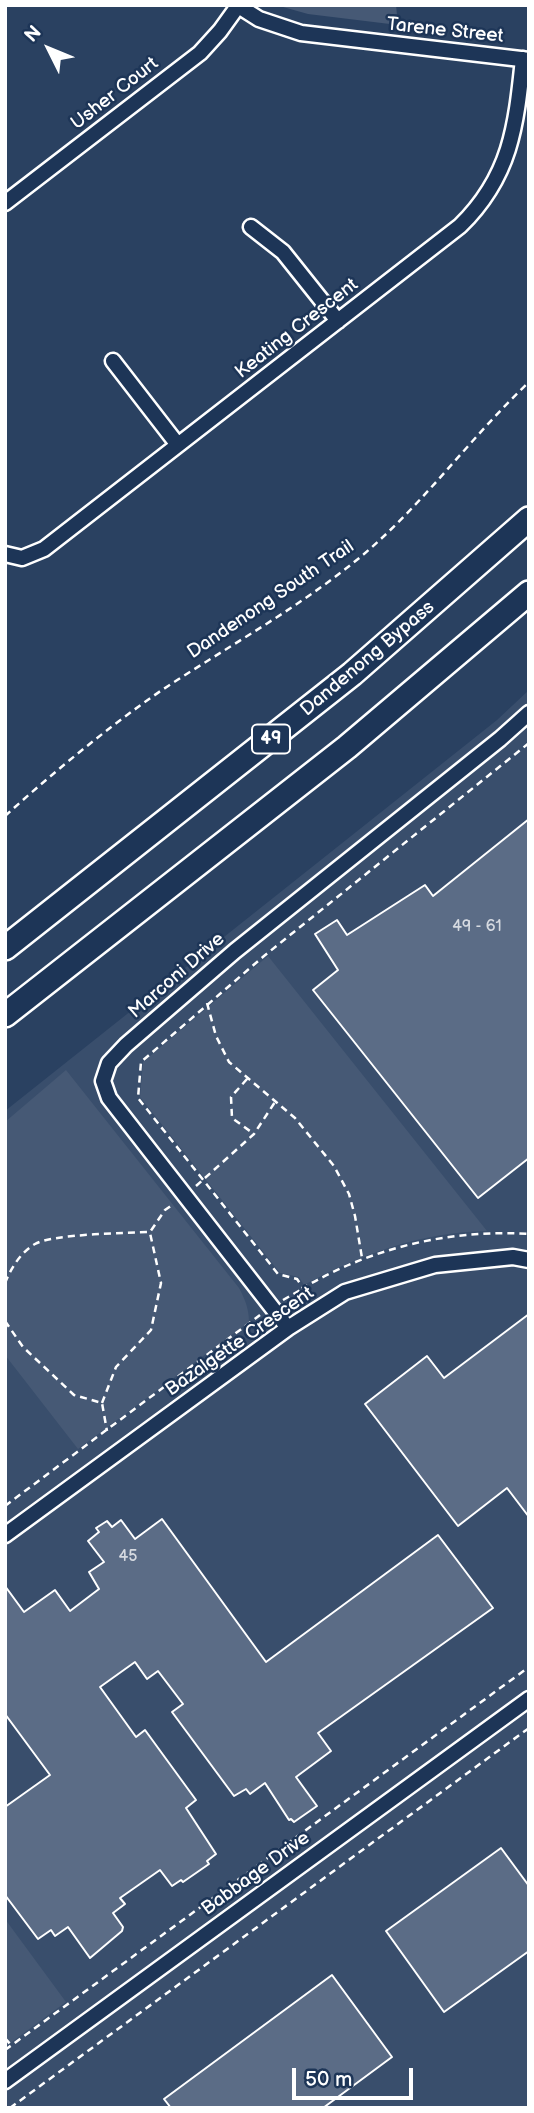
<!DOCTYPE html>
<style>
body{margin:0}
#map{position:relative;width:534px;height:2113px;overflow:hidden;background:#2a4161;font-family:"Balsamiq Sans",sans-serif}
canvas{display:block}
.frame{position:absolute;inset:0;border:7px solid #fff;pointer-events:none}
.north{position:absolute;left:14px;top:14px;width:70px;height:70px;-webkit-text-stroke:5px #1d3557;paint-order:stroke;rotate:313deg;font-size:19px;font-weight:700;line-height:28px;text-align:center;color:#fff}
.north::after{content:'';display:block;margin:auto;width:24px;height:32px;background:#fff;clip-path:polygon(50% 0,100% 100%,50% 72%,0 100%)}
.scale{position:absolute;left:292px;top:2068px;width:121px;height:32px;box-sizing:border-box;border:4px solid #fff;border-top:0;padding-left:9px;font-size:21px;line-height:24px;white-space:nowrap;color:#fff;-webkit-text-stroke:5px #1d3557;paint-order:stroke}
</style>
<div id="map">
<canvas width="534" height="2113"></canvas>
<div class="frame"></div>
<div class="north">N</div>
<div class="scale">50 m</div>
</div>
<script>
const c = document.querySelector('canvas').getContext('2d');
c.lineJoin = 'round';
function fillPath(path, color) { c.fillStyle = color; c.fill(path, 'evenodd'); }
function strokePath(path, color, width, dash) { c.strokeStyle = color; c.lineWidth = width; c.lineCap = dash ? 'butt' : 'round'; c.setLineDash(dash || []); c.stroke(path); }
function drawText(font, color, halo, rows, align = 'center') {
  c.font = font + ' "Balsamiq Sans",sans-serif'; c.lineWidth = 5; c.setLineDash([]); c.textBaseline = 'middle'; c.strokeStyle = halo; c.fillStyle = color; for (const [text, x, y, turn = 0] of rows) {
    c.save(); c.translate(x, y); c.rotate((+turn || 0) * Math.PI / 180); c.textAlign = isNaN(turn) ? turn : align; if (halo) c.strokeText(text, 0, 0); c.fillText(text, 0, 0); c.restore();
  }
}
fillPath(new Path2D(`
 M529,690v1418h-524v-997l492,-391z`), '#394e6c');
fillPath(new Path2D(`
 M276,5h120l2,20 -90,-11z
 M268,956l219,275c-65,1 -126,23 -183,54l-5,-8 -19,-4 -140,-176 3,-35z
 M66,1070l173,218c6,11 10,21 10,34l-171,127 -73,-94v-233z
 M5,1919l61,83 -61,45z`), '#465975');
const building = new Path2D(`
 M529,819v339l-51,40 -165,-208 25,-20 -23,-36 22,-14 10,15 78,-50 8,11z
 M529,1314v203l-22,-29 -49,38 -93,-122 62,-48 17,22z
 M162,1519l104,143 172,-127 55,73 -175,125 13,18 -35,26 21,29 -23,16 -3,-3 -2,1 -24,-37 -15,11 -4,-5 -12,7 -62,-84 11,-8 -25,-33 -11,8 -12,-17 -35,25 36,50 9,-7 51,70 -10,8 30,46 -9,7 2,3 -26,18 -2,-2 -9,6 -12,-16 -40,28 5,6 -12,9 10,14 -1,4 -32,27 -22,-31 -13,9 -4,-6 -13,9 -33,-44v-88l45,-32 -45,-61v-128l19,26 31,-22 15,21 29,-22 -10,-17 15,-10 -16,-21 11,-9 -3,-4 11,-7 5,6 9,-7 14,19z
 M501,1848l28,38v65l-85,61 -58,-81z
 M332,1975l60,82 -69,51h-152l-7,-9z`);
fillPath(building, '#5b6c86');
strokePath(building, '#fff', 2);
const minor = new Path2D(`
 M237,5l22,14 42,14 228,27
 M5,203l195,-150 20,-22 18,-25
 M251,227l32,25 55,69
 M113,361l65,84
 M5,554l17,4 22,-9 416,-323c51,-50 56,-100 63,-167
 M288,1328l-179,-230 -6,-17 6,-18 17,-18 109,-94 265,-212 29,-26
 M5,1535l283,-207 57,-36 90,-27 78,-8 16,3
 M5,2081l524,-382`);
const trunk = new Path2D(`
 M5,948l347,-274 177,-155
 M5,1015l342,-268 182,-154`);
strokePath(minor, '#fff', 19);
strokePath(trunk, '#fff', 28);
strokePath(new Path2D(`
 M529,743l-265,213 -123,106 -3,36 140,176 19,5 6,9c68,-40 146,-59 226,-54
 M5,816c50,-45 102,-88 157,-126 68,-45 140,-84 202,-136 61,-52 107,-117 165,-172
 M207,1003l9,33 13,26 66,56 39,48 15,28 6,22 7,42
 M247,1079l-16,18 1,21 22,16
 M196,1186l58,-52 21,-32
 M5,1283c6,-15 16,-31 30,-39 17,-10 91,-11 115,-12l15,-22 7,-5
 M283,1300l19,-11
 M5,1321l18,26 51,48 28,8 5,28
 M102,1403l14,-36 35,-37 10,-47 -11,-50
 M5,1506l255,-191
 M5,2038l6,7
 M5,2050l524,-383
 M10,2108l519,-380`), '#fff', 2.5, [7, 5]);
strokePath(minor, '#1d3557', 14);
strokePath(trunk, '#1d3557', 23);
drawText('16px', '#d6dae1', null, [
 ["49 - 61",477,927],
 ["45",128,1557]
]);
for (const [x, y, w] of [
 [271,739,38]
]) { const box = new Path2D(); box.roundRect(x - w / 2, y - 14.5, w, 29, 5); c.fillStyle = '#1d3557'; c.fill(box); strokePath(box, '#fff', 2); }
drawText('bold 18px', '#fff', null, [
 ["49",271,739]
]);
drawText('19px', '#fff', '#1d3557', [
 ["Tarene Street",445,31,6],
 ["Usher Court",115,94,-38],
 ["Keating Crescent",297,329,-38],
 ["Dandenong South Trail",271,600,-34],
 ["Dandenong Bypass",368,659,-40],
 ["Marconi Drive",177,976,-41],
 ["Bazalgette Crescent",240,1342,-35],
 ["Babbage Drive",256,1874,-36]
]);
</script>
